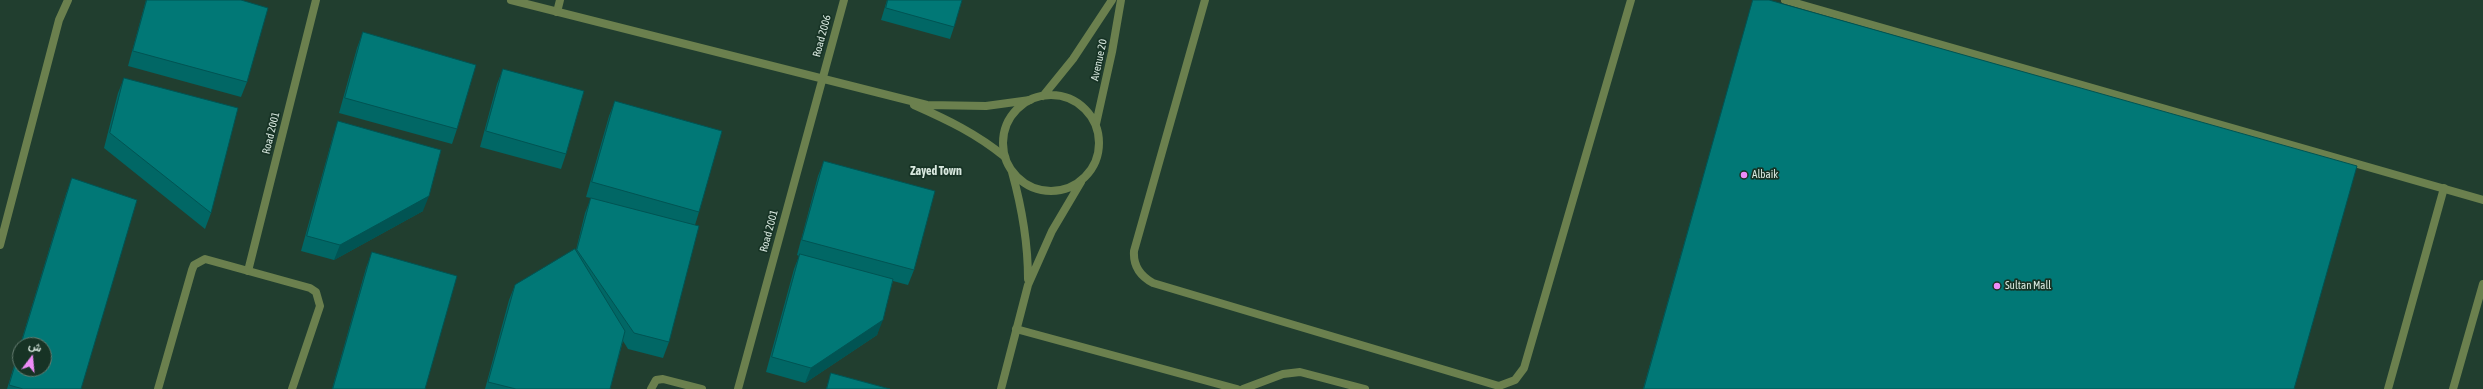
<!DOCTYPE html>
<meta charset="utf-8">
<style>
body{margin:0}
#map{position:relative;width:2483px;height:389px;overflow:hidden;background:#213e2f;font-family:"Asap Condensed",Vazirmatn,sans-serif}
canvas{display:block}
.north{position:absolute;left:12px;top:337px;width:40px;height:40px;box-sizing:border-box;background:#173325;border:1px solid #647b6f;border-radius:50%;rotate:16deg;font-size:11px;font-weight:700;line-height:16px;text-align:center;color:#d8e8df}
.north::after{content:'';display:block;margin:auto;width:14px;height:18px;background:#ee8cf8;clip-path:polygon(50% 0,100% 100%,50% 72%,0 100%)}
</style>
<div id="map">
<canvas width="2483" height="389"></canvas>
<div class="north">ش</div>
</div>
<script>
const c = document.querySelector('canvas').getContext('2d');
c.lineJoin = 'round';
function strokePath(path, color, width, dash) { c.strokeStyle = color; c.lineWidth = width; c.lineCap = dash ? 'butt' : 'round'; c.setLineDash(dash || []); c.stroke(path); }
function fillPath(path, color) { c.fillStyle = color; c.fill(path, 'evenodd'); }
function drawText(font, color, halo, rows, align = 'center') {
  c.font = font + ' "Asap Condensed",sans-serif'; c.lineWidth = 3.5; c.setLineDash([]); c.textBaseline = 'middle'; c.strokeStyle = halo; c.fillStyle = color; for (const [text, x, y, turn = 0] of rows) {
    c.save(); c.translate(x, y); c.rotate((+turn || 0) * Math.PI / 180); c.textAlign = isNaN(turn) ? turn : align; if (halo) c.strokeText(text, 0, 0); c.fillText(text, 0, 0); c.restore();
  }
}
strokePath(new Path2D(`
 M1205,0l-71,251c-1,15 6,25 19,32l346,103 16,-6 9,-12 107,-368
 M557,12l3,-12
 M1243,389l40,-15 17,-2 65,17
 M2388,389l56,-201
 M2453,389l30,-105`), '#6b804e', 8);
strokePath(new Path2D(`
 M511,0l416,105 59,1 44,-6
 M1785,0l698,200
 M914,105c34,15 63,29 91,52
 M0,245l59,-225 9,-20
 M248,271l68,-271
 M1016,329l221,60
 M158,389l34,-119 2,-5 11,-6 105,29 6,4 4,14 -28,83
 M651,389l5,-9 7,-1 39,10
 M738,389l106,-389`), '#6b804e', 8);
strokePath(new Path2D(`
 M1003 143a48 48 0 1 1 96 0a48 48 0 1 1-96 0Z
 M1043,96l30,-37 39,-59
 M1096,124l16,-72 9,-52
 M1012,172c10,36 16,70 16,107
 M1001,389l27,-104 24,-54 29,-49`), '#6b804e', 8);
fillPath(new Path2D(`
 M146,0h95l6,82 -6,15 -113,-31z
 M887,0h75l-8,27 -4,12 -69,-19z
 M1753,0h16l525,389h-651l106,-376z
 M363,32l94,97 -5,15 -113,-31 18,-65z
 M503,69l63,85 -5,15 -81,-22 17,-63z
 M124,78l87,135 -6,16 -101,-81 14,-55z
 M615,101l84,111 -4,13 -26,117 -6,16 -35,-9 -5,-8 -13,48h-125l24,-89 6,-15 61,-35 9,-37 6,-15 -5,-1 23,-81z
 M338,121l85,90 -89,49 -33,-9 32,-115z
 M824,161l90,109 -6,15 -15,-4 -16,54 -72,48 -39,-11 28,-103 5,-13 -2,-1 21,-79z
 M72,178l9,211h-74l13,-43v23l24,-24h-24l46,-151z
 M372,252l53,137h-93l34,-121z
 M831,373l59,16h-64z`), '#016765');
fillPath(new Path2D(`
 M429,196l-6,15 -89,49 6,-15z
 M883,320l-6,15 -72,48 6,-15z`), '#015453');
const building = new Path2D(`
 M147,0h94l27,8 -21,74 -114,-31z
 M888,0h74l-8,27 -68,-19z
 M1753,0h16l588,166 -63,223h-650z
 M363,32l113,33 -19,64 -112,-31z
 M503,69l81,22 -18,63 -80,-23z
 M124,78l114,30 -27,105 -101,-80z
 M615,101l107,30 -23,81 -107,-30z
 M338,121l103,29 -12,46 -89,49 -33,-9z
 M824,161l111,30 -21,79 -112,-30z
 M72,178l65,22 -56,189h-58l-14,-4 11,-36v20h24v-24h-23z
 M591,198l108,28 -30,116 -35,-9 -57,-83z
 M575,249l50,82 -15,58h-94l-28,-7 27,-97z
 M372,252l85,24 -32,113h-92z
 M800,254l93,25 -10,41 -72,48 -39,-11z
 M831,373l59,16h-63z`);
fillPath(building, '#017876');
strokePath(building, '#015453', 1);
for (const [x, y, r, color] of [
 [1744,175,4,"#ee8cf8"],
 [1997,286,4,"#ee8cf8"]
]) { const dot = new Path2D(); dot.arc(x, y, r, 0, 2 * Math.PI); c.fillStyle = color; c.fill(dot); strokePath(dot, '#173325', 1.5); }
drawText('11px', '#d8e8df', '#173325', [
 ["Road 2006",822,36,-75],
 ["Avenue 20",1099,60,-78],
 ["Road 2001",271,133,-76],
 ["Road 2001",769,231,-75]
]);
drawText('11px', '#d8e8df', '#173325', [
 ["Albaik",1752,175],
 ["Sultan Mall",2005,286]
], 'left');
drawText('bold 12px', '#d8e8df', '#173325', [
 ["Zayed Town",936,171]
]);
</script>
